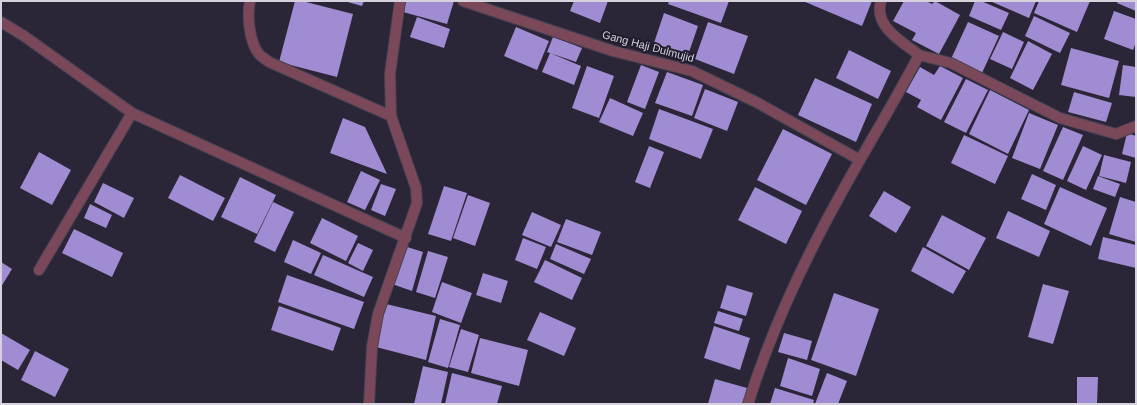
<!DOCTYPE html>
<style>
body{margin:0}
#map{position:relative;width:1137px;height:405px;overflow:hidden;background:#2b2637;font-family:Arial,sans-serif}
canvas{display:block}
.frame{position:absolute;inset:0;border:2px solid #d5d2de;pointer-events:none}
</style>
<div id="map">
<canvas width="1137" height="405"></canvas>
<div class="frame"></div>
</div>
<script>
const c = document.querySelector('canvas').getContext('2d');
c.lineJoin = 'round';
function fillPath(path, color) { c.fillStyle = color; c.fill(path, 'evenodd'); }
function strokePath(path, color, width, dash) { c.strokeStyle = color; c.lineWidth = width; c.lineCap = dash ? 'butt' : 'round'; c.setLineDash(dash || []); c.stroke(path); }
function drawText(font, color, halo, rows, align = 'center') {
  c.font = font + ' Arial,sans-serif'; c.lineWidth = 4; c.setLineDash([]); c.textBaseline = 'middle'; c.strokeStyle = halo; c.fillStyle = color; for (const [text, x, y, turn = 0] of rows) {
    c.save(); c.translate(x, y); c.rotate((+turn || 0) * Math.PI / 180); c.textAlign = isNaN(turn) ? turn : align; if (halo) c.strokeText(text, 0, 0); c.fillText(text, 0, 0); c.restore();
  }
}
fillPath(new Path2D(`
 M295,1h7l51,13 -16,63 -58,-15z
 M344,1h20l-2,5z
 M406,1h48l-7,23 -44,-12z
 M574,1h34l-8,22 -30,-12z
 M669,1h60l-8,22 -53,-19z
 M803,1h69l-10,25z
 M904,1h22l6,3 3,-3 25,14 -21,39 -27,-14 4,-7 -23,-12z
 M975,1h6l28,12 -8,17 -32,-14z
 M990,1h46l-7,17z
 M1039,1h51l-13,31 -43,-19z
 M1118,1h18v10l-19,-8z
 M1114,11l22,8v23l-3,8 -29,-11z
 M664,13l34,13 -12,35 -34,-12z
 M1034,16l36,17 -10,20 -35,-17z
 M417,17l33,12 -6,19 -34,-11z
 M708,22l40,14 -14,38 -39,-15z
 M968,22l31,14 -17,37 -31,-14z
 M516,27l33,14 -12,29 -33,-14z
 M1003,32l21,10 -12,27 -22,-10z
 M553,37l29,11 -6,14 -29,-10z
 M1028,41l24,13 -19,36 -23,-12z
 M1071,48l48,13 -10,37 -48,-13z
 M849,50l42,21 -13,28 -42,-21z
 M550,53l31,13 -7,19 -32,-13z
 M641,65l18,7 -14,37 -18,-7z
 M1123,65l13,2v30l-17,-2z
 M587,66l27,10 -15,42 -27,-10z
 M940,66l23,12 -22,42 -24,-13 4,-7 -15,-8 14,-25 14,8z
 M667,72l36,13 -11,31 -37,-13z
 M815,78l57,26 -16,38 -58,-27z
 M966,79l22,11 -22,43 -22,-11z
 M705,89l33,13 -11,29 -33,-13z
 M990,90l39,20 -21,44 -39,-20z
 M1074,92l38,11 -6,19 -38,-10z
 M610,98l33,15 -10,23 -34,-14z
 M659,109l54,20 -12,30 -52,-20z
 M1029,113l29,12 -18,44 -28,-11z
 M343,118l22,9 22,47 -57,-21z
 M1063,127l20,8 -20,45 -20,-9z
 M783,129l49,25 -26,51 -49,-25z
 M1127,133l9,3v22l-14,-4z
 M964,135l44,21 -13,28 -44,-21z
 M649,146l15,6 -14,36 -15,-6z
 M1083,146l19,9 -16,35 -19,-9z
 M39,152l32,18 -19,35 -32,-17z
 M1104,155l27,7 -5,21 -27,-7z
 M361,171l19,9 -15,30 -18,-8z
 M1032,174l24,11 -10,25 -25,-11z
 M180,175l45,23 -12,23 -45,-23z
 M1098,176l22,8 -5,13 -22,-8z
 M240,177l36,18 -19,39 -36,-17z
 M103,183l31,15 -10,20 -30,-16z
 M381,184l15,5 -11,27 -14,-6z
 M444,186l23,7 -16,48 -23,-7z
 M755,187l47,24 -16,33 -48,-24z
 M1060,187l47,21 -16,38 -47,-22z
 M884,191l27,16 -15,26 -27,-17z
 M468,195l22,8 -15,43 -22,-8z
 M1120,197l16,5v40l-27,-8z
 M273,202l21,10 -19,40 -21,-10z
 M90,204l22,11 -6,13 -22,-10z
 M1008,211l42,20 -11,26 -43,-19z
 M532,212l29,13 -10,22 -29,-12z
 M942,215l44,23 -17,32 -43,-24z
 M322,218l36,18 -12,25 -36,-18z
 M566,219l35,13 -9,23 -35,-13z
 M74,229l49,24 -11,24 -50,-24z
 M1103,237l33,8v23l-38,-9z
 M523,238l23,9 -9,22 -22,-9z
 M293,240l28,13 -10,21 -27,-12z
 M358,243l15,7 -10,21 -15,-8z
 M556,244l35,15 -7,15 -34,-15z
 M404,246l19,6 -11,39 -20,-7z
 M923,247l43,24 -13,23 -42,-23z
 M428,251l20,6 -13,41 -19,-6z
 M323,255l50,22 -9,20 -50,-22z
 M545,260l37,18 -10,22 -38,-18z
 M1,262l11,7 -11,18z
 M483,273l25,8 -7,22 -25,-8z
 M287,275l77,27 -10,27 -76,-27z
 M442,282l30,11 -11,30 -29,-11z
 M1043,284l26,7 -16,53 -25,-7z
 M727,285l26,8 -7,23 -26,-8z
 M834,293l45,16 -23,67 -45,-16z
 M386,304l50,12 -10,44 -50,-13z
 M279,306l62,22 -8,23 -62,-21z
 M718,311l25,8 -4,12 -25,-8z
 M540,312l36,16 -12,28 -37,-16z
 M440,319l20,6 -12,43 -20,-6z
 M714,326l36,12 -10,32 -36,-12z
 M461,329l18,6 -11,37 -19,-5z
 M1,333l29,17 -12,20 -17,-10z
 M784,333l28,8 -5,19 -29,-8z
 M480,338l48,12 -9,36 -48,-13z
 M35,351l34,18 -14,28 -34,-17z
 M788,358l32,11 -8,27 -32,-10z
 M423,366l25,6 -7,32h-27z
 M452,373l50,13 -5,18h-52z
 M827,373l20,8 -9,23h-23z
 M1077,377h21l-1,27h-20z
 M715,379l32,9 -4,16h-35z
 M775,388l39,12 -1,4h-43z`), '#a08cd2');
const minor = new Path2D(`
 M250,1c-3,14 -1,41 9,53 2,3 7,5 10,8l122,54
 M463,1l150,50 79,20 64,31 104,58
 M881,1c-8,26 22,41 38,54
 M1,22l23,14 108,77 274,125
 M39,270l93,-157
 M369,404l3,-57 6,-33 39,-111 -1,-15 -25,-72 -1,-42 10,-73
 M748,404c23,-74 57,-146 95,-214 25,-45 52,-89 76,-135l32,8 109,55 56,16 20,-8`);
strokePath(minor, '#464252', 12);
strokePath(minor, '#7b485a', 10);
drawText('11px', '#d5d2de', '#211c2d', [
 ["Gang Haji Dulmujid",648,47,15]
]);
</script>
